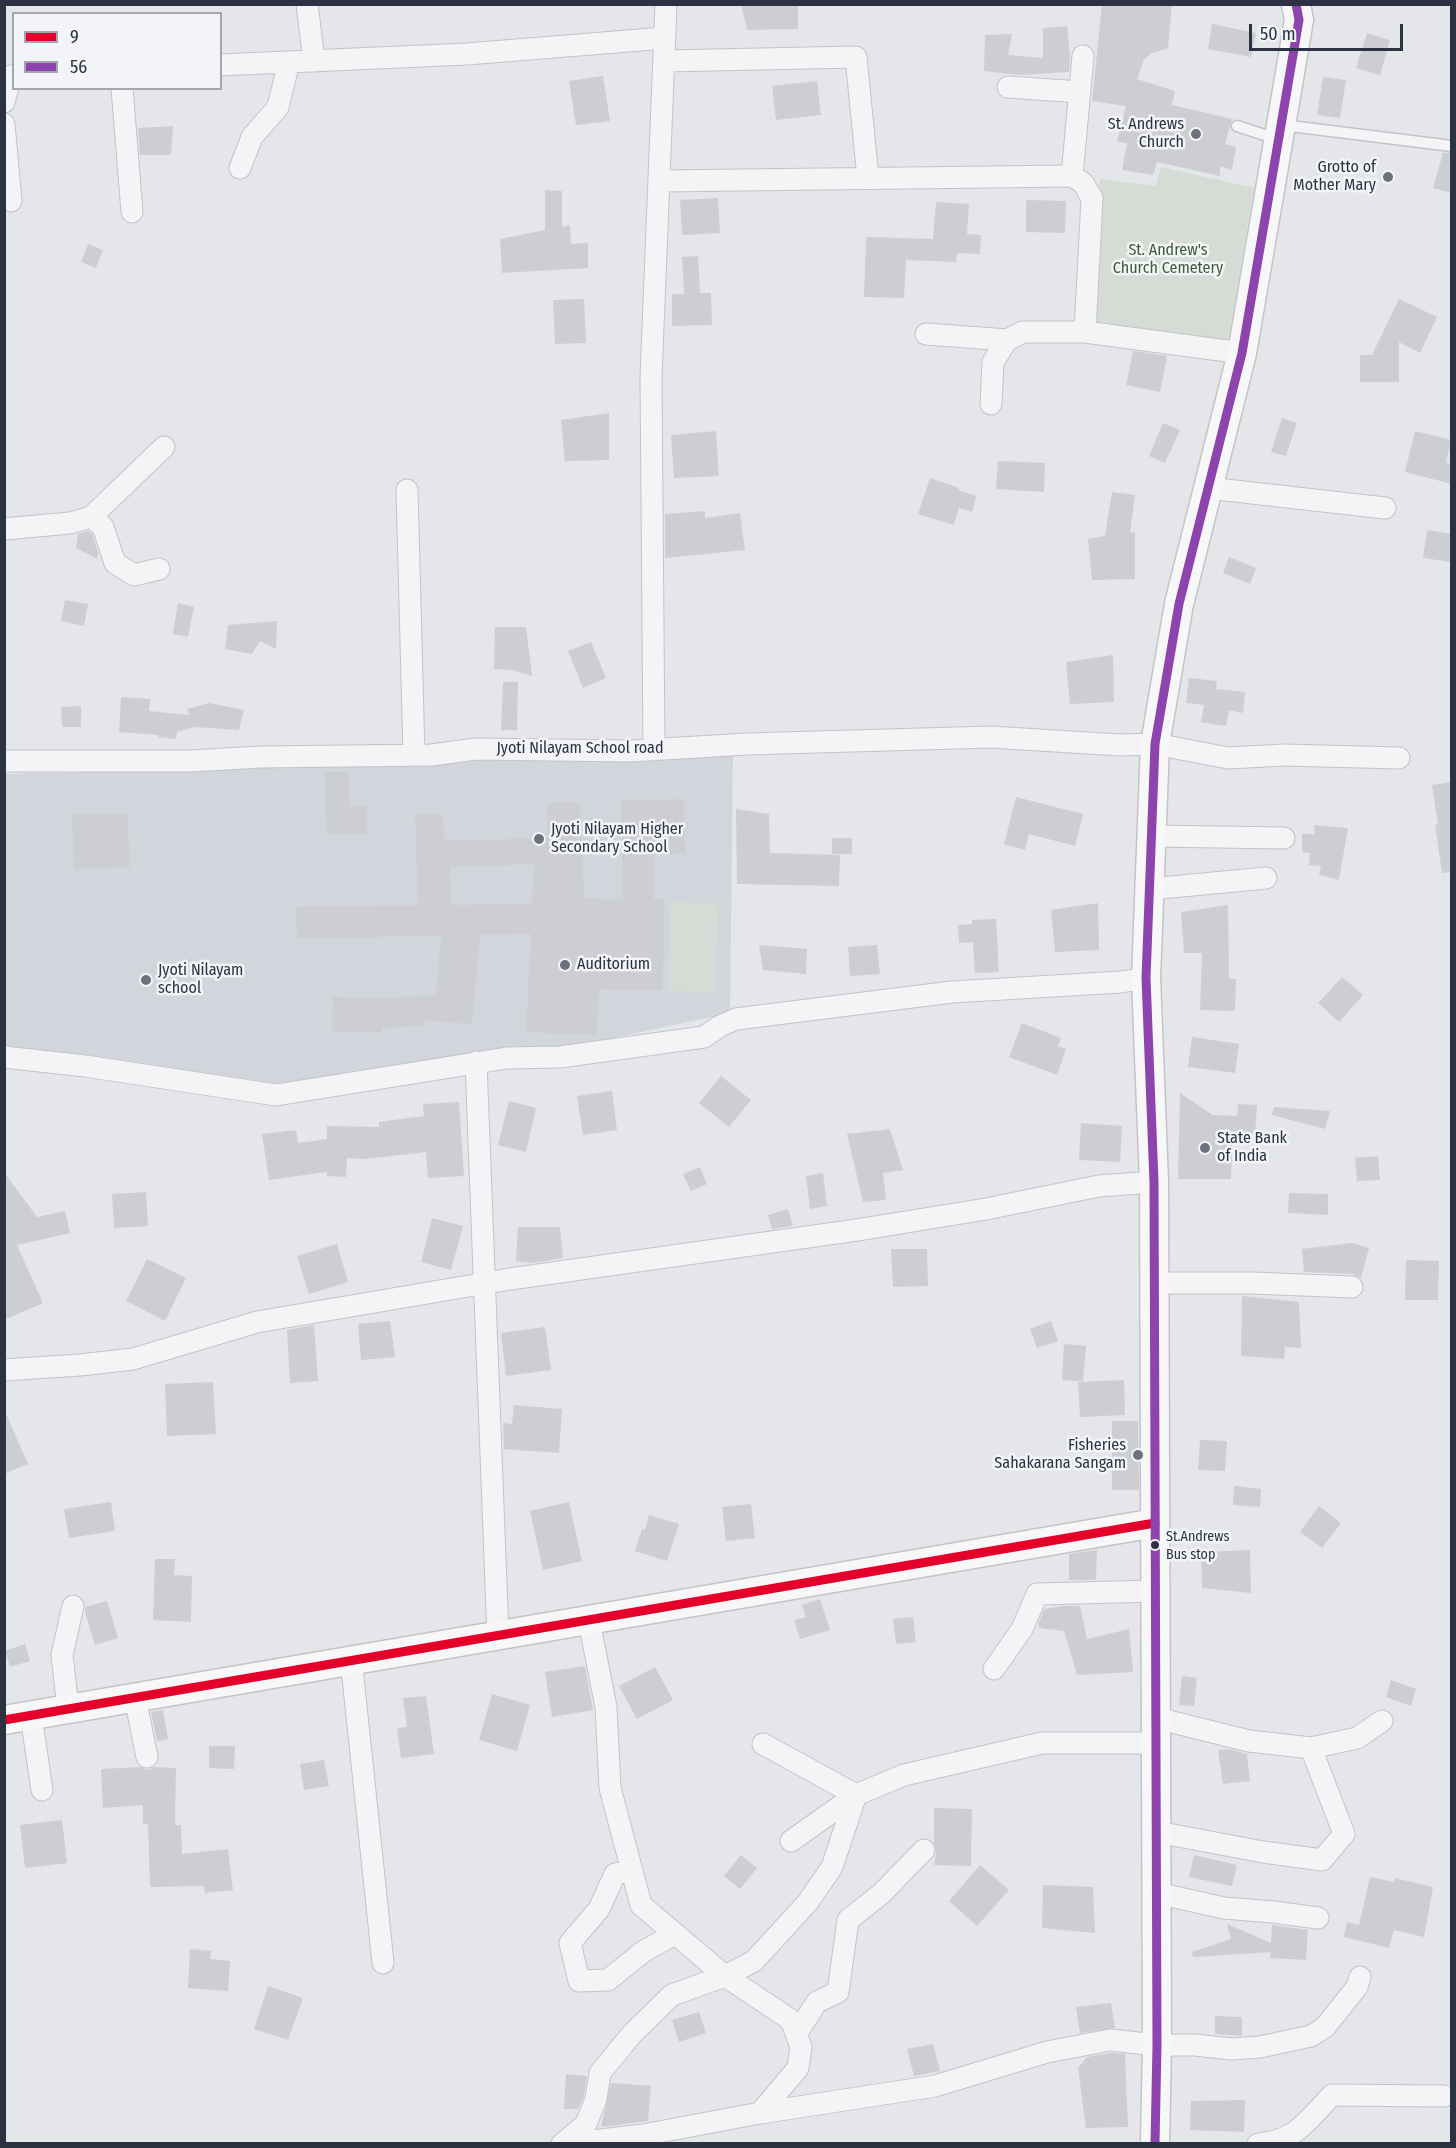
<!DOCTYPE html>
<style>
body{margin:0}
#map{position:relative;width:1456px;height:2148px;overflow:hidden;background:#e4e6e9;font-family:"Fira Sans Condensed",sans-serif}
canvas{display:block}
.frame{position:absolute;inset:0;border:6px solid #2c3242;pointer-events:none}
.legend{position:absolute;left:12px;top:12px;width:210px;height:78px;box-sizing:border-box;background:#f3f4f8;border:2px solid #a3a6af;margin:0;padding:8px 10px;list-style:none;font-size:18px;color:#2c3242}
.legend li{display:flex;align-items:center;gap:12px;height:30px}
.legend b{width:30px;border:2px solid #a3a6af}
.scale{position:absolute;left:1249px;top:24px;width:154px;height:27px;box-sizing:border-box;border:3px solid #2c3242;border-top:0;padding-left:8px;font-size:18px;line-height:21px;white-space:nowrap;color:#2c3242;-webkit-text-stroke:4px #f3f4f8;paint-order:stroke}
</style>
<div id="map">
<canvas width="1456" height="2148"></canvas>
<div class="frame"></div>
<ul class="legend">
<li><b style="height:8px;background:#e4002b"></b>9</li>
<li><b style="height:8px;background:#8e44ad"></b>56</li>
</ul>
<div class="scale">50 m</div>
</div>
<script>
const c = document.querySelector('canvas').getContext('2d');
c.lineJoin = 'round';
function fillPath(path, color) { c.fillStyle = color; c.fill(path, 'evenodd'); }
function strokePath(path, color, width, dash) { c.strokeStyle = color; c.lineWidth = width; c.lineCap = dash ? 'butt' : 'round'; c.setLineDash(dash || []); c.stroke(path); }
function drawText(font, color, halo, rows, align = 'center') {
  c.font = font + ' "Fira Sans Condensed",sans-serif'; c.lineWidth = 5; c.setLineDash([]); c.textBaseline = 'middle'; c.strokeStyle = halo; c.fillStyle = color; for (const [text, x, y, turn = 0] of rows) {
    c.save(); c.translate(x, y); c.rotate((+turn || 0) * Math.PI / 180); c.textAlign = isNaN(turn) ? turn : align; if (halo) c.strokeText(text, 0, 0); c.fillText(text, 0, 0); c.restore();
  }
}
fillPath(new Path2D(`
 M733,754l-3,259 -121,26 -342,46 -262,-39v-272z`), '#d3d5dc');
fillPath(new Path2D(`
 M1161,167l93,21 -26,155 -129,-18 -8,-18 9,-128 56,7z
 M671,902l48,2 -4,89 -47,-2z`), '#d4dcd5');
fillPath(new Path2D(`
 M741,4h57v25l-51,1z
 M1102,4h70l-4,44 -16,5 -8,6 -7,20 38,12 -3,14 60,14 -7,25 11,3 -4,23 -12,-4v10l-63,-14 -4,13 -31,-5 5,-27 -10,-1 9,-36 -34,-5z
 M1212,24l44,9 -5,24 -43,-8z
 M1067,26l3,30 -1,16 -50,3 -35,-4 1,-36 27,-1 -4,21 35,3v-30z
 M1367,33l23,7 -10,35 -24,-7z
 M603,76l7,45 -34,4 -7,-44z
 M1323,77l23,3 -6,38 -23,-3z
 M817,81l4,34 -45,5 -4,-34z
 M173,126l-2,29h-31l-2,-27z
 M1443,153h9v40l-19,-5z
 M545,190l17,1v36l8,-2 1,19 17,-1v25l-86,5 -2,-34 45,-9z
 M718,198l2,35 -38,2 -2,-35z
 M1026,200l40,1 -1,32 -39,-1z
 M936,202l33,2 -2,30 14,1 -1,19 -23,-1 -1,9 -50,-2 -2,38 -40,-1 2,-60 67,2z
 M88,244l15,6 -7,18 -15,-6z
 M698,256l2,37h11l1,32 -40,1v-32h12l-2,-37z
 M584,299l2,44 -31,1 -2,-44z
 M1399,299l38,18 -17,36 -21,-11v40h-39v-27h12z
 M1133,351l34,5 -7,36 -34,-7z
 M609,413v47l-44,1 -4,-41z
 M1282,418l15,5 -11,33 -15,-4z
 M1163,423l17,7 -15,33 -16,-7z
 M716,431l3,45 -45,2 -3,-43z
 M1415,431l36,9 -5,23 6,1v20l-47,-12z
 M998,461l47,2 -1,29 -48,-3z
 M930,478l29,10 -1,2 18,6 -4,16 -13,-4 -5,17 -36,-11z
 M1112,492l23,3 -5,38 5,-1v47l-43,1 -4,-41 17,-3z
 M705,511v7l35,-5 5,37 -80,8v-44z
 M1427,530l25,4v28l-29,-4z
 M88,531l4,3 6,19 -1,6 -21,-11 2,-14z
 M1229,557l27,11 -6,16 -27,-11z
 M65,600l23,4 -4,22 -23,-5z
 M178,603l16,4 -6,30 -15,-3z
 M277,621l-1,28 -16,-8 -8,13 -27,-5 3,-24z
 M495,627h31l6,49 -20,-6 -18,-1z
 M591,642l15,36 -23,10 -15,-37z
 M1113,655l1,47 -44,2 -4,-42z
 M1189,678l28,3 -1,8 29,3 -2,21 -14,-3 -3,16 -25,-4 3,-17 -18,-2z
 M503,682h15l-1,48h-16z
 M121,697l29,2 -1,12 40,4 -2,-6 22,-6 35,7 -5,20 -45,-3 -17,5 -1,7 -18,-2v-2l-39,-3z
 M81,706v21h-19l-1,-20z
 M325,772h24l1,35 17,-1v28h-41z
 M1452,782v90l-10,1 -7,-48 3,-1 -6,-39z
 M1016,797l67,17 -8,32 -46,-12 -4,16 -21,-6z
 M684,799l1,55h-31v45h10l-1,91 -64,-1 -2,46 -71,-3 5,-98 -51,1 -8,89 -49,-4v6l-41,2v5l-50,-2 1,-34 51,1 52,-3 5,-59 -144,2 -1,-31 122,-2 -3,-90 28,-1 1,27 104,-3 -1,-35 33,-1 4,96 36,2 3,-1 -2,-99zM534,864l-2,40 -81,1 -1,-38z
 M736,809l33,5 1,39 70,2 -1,31 -102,-2z
 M127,813l3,54 -56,2 -2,-54z
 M1314,825l34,3 -9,52 -20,-5 2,-9 -12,-1 1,-12 -8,-1v-18h13z
 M832,838h20v16h-20z
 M1098,903l1,47 -44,2 -4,-42z
 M1228,905l1,74h7l-1,32 -35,-1 2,-57h-18l-3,-41z
 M996,919l3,53 -24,1 -2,-31 -14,1 -1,-18 14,-1v-4z
 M759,945l48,4 -1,25 -43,-4z
 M877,945l3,29 -30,2 -2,-29z
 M1342,977l21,18 -24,27 -21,-19z
 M1022,1023l39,15 -3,8 8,3 -9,26 -48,-18z
 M1192,1037l47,7 -4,29 -47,-6z
 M721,1076l30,24 -22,27 -30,-24z
 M612,1091l5,39 -34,5 -6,-39z
 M1180,1093l33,22 24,1 1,-12 19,1 -2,29 -22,-2 -2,47h-53z
 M509,1101l27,7 -10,44 -28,-7z
 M459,1102l5,74 -36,2 -2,-26 -60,7 -19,-1 -1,19 -19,-1v-4l-58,8 -7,-46 34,-4 2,13 29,-4v-13l52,1v-5l45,-6 -1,-12z
 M1274,1107l56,4 -5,18 -53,-14z
 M1081,1123l41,3 -2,36 -41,-2z
 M890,1129l13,41 -20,3 3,27 -23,2 -16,-68z
 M1378,1156l2,24 -23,1 -2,-23z
 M700,1167l7,17 -16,7 -8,-17z
 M4,1172l33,45 28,-6 5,22 -53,12 26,58 -39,17z
 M823,1173l4,33 -17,3 -4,-33z
 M146,1192l2,34 -34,2 -2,-34z
 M1289,1193l39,1v21l-40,-2z
 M788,1209l5,17 -21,3 -4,-14z
 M432,1218l31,8 -12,44 -30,-8z
 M518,1227h42l3,31 -30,5 -17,-2z
 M1352,1243l17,5 -8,30 -8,-4 -49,-2 -2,-23z
 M337,1244l11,38 -39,12 -12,-38z
 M891,1249h36l1,37 -35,1z
 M147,1259l39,19 -21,43 -39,-20z
 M1406,1260l33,1 -1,39h-33z
 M1242,1296l57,6 2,46 -16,-1 -1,12 -43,-3z
 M390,1321l5,36 -34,3 -3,-36z
 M1051,1321l7,20 -21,7 -7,-19z
 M314,1325l4,56 -28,2 -3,-53z
 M545,1327l6,43 -45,6 -5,-43z
 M1064,1344l22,2 -3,35 -21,-1z
 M1124,1380l1,35 -45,2 -2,-35z
 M213,1382l3,52 -49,2 -2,-52z
 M514,1405l48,4 -3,44 -55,-4 -1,-26 9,1z
 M4,1409l24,55 -24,10z
 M1112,1421h26l1,69h-27z
 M1200,1440l27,1 -2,30 -27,-1z
 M1234,1486l27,3 -1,18 -27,-2z
 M111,1502l4,29 -46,7 -5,-29z
 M569,1502l13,59 -39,9 -13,-59z
 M751,1504l4,34 -29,3 -4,-34z
 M1319,1506l22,17 -19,25 -22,-16z
 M649,1515l30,9 -12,37 -32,-10 7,-22 3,1z
 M1097,1550l-1,30h-27v-26z
 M1250,1550l1,43 -49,-5 -1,-36z
 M155,1559h20l-1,16 18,1 -1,46 -38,-2z
 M820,1599l10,31 -30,9 -6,-19 12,-3 -4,-12z
 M107,1601l11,37 -23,7 -10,-33v-5z
 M1063,1606h17l7,33 42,-10 4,43 -56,3 -13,-44 -25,-3 -1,-4 6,-15z
 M913,1617l3,25 -20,2 -3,-25z
 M25,1644l5,17 -20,6 -5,-16z
 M585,1666l8,44 -41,7 -7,-45z
 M655,1667l18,33 -36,19 -18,-33z
 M1182,1676l15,2 -3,28 -15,-1z
 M1391,1680l25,9 -5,17 -25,-9z
 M492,1694l38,11 -13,46 -38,-11z
 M426,1696l8,58 -33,4 -4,-30 10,-1 -4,-29z
 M163,1710l5,29 -11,2 -6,-29z
 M209,1746h26l-1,23 -25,-1z
 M1228,1749l19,5 3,27 -27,3 -5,-34z
 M324,1760l5,26 -25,4 -4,-26z
 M140,1767l9,3 5,-3 22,1 -1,57h6l1,29 46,-5 5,41 -28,3 -1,-7 -54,1 -2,-63h-5v-19l-40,3 -2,-39z
 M934,1808l38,1 -1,57 -37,-1 2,-12 -2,-10z
 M62,1820l5,43 -42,5 -5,-43z
 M741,1855l16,13 -17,21 -16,-13z
 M1194,1855l43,10 -5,21 -43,-9z
 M980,1865l29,25 -32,36 -28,-25z
 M1370,1877l24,5 1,-4 38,9 -9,50 -30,-7 -5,18 -45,-11 3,-15 12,3z
 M1043,1885l50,2 2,46 -53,-5z
 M1227,1924l44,19 1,-18 36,5 -2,30 -36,-2 1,-6 -78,5 -1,-5 39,-13z
 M190,1949l21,2 -1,8 20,2 -2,30 -40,-3z
 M268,1986l35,12 -15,42 -34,-11z
 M1111,2003l4,25 -35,5 -4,-26z
 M699,2012l7,21 -27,9 -7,-22z
 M1215,2016l27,1v19l-27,-2z
 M933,2044l7,27 -26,5 -7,-27z
 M1111,2053l14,1 3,73 -42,1 -8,-60 9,-11z
 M566,2074l21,2 -3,20 -6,13h-14z
 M611,2083l40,3 -3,35 -47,6z
 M1245,2100l-1,32 -54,-2 1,-29z`), '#cdced1');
const service = new Path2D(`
 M1282,125l170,21
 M1237,126l40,13`);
const minor = new Path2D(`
 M307,4l7,57
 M665,61l191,-4 12,121
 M220,65l247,-11 198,-16
 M1008,87l72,5
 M122,88l10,124
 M4,102l7,-26h3
 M4,124l7,77
 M240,168l12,-31 26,-30 11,-45
 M1072,176l11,-120
 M660,181l412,-5 11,7 9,15 -7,134
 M926,334l81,6
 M991,404l2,-42 14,-22 16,-8h62l157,21
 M1208,488l177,20
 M407,490l7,265
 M91,517l12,10 12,36 19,12 25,-6
 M4,529l66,-6 21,-6 73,-70
 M654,750l-3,-373 15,-373
 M4,761h186l70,-4 171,-2 45,-6 154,2 117,-7 244,-7 129,8 35,-1 73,14 56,-3 115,3
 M1152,836l132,2
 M1150,889l116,-11
 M4,1057l81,9 191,29 231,-37 53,-1 144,-20 16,-11 16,-7 216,-27 169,-10 25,-4
 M476,1062l22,575
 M1155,1283h98l99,4
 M4,1370l76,-5 53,-6 124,-37 253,-43 347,-49 129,-21 113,-23 55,-4
 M589,1621l17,86 4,81 31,117 84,71 66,44 10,27 -3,21 -38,45
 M354,1661l-2,7 31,295
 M994,1669l28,-40 15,-35 119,-3
 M135,1698l12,59
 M68,1709l-6,-54 11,-49
 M31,1716l11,74
 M1156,1718l93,23 62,7 46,-10 25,-17
 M763,1744l93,51 -65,46
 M1157,1832l106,20 59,8 22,-26 -33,-86
 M632,1871l-17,3 -16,35 -29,34 9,38 29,-1 36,-29 31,-17
 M1157,1893l67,15 49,4 45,6
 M796,2034l21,-32 21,-10 10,-72 33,-26 43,-44
 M562,2144l24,-20 10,-25 4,-26 32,-39 40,-39 53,-19 29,-15 54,-59 24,-35 24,-72 48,-20 138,-32h114
 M568,2144l75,-9 117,-22 175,-27 112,-34 63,-12 47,5h38l37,4 28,-2 51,-11 14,-9 32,-40 3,-10
 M1258,2144c38,-3 49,-23 74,-49l112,1`);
const secondary = new Path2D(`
 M4,1720l1151,-197
 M1155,2144l2,-99 -3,-863 -8,-204 9,-234 24,-140 63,-251 57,-333 -3,-16`);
strokePath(service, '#c2c4c7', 13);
strokePath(minor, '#c2c4c7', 23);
strokePath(secondary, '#c2c4c7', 31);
strokePath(service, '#f4f4f6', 10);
strokePath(minor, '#f4f4f6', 21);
strokePath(secondary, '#f7f7f8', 28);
strokePath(new Path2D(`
 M4,1720l1151,-197`), '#e4002b', 9);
strokePath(new Path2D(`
 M1155,2144l2,-99 -3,-863 -8,-204 9,-234 24,-140 63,-251 57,-333 -3,-16`), '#8e44ad', 9);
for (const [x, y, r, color] of [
 [1196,134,6,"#6c717c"],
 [1388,177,6,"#6c717c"],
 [539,839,6,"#6c717c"],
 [565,965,6,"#6c717c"],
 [146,980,6,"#6c717c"],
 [1205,1148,6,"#6c717c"],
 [1138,1455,6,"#6c717c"],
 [1155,1545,5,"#2c3242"]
]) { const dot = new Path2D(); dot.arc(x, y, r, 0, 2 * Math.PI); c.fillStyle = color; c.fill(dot); strokePath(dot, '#f3f4f8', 2); }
drawText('14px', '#2c3242', '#f3f4f8', [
 ["St.Andrews",1166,1537],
 ["Bus stop",1166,1555]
], 'left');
drawText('16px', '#2c3242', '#f3f4f8', [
 ["St. Andrews",1184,125,"right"],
 ["Church",1184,143,"right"],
 ["Grotto of",1376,168,"right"],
 ["Mother Mary",1376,186,"right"],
 ["Jyoti Nilayam Higher",551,830],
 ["Secondary School",551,848],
 ["Auditorium",577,965],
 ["Jyoti Nilayam",158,971],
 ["school",158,989],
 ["State Bank",1217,1139],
 ["of India",1217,1157],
 ["Fisheries",1126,1446,"right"],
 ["Sahakarana Sangam",1126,1464,"right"]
], 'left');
drawText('16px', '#3d5c3a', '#f3f4f8', [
 ["St. Andrew's",1168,251],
 ["Church Cemetery",1168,269]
]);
drawText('16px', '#2c3242', '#f3f4f8', [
 ["Jyoti Nilayam School road",580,749]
]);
</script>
